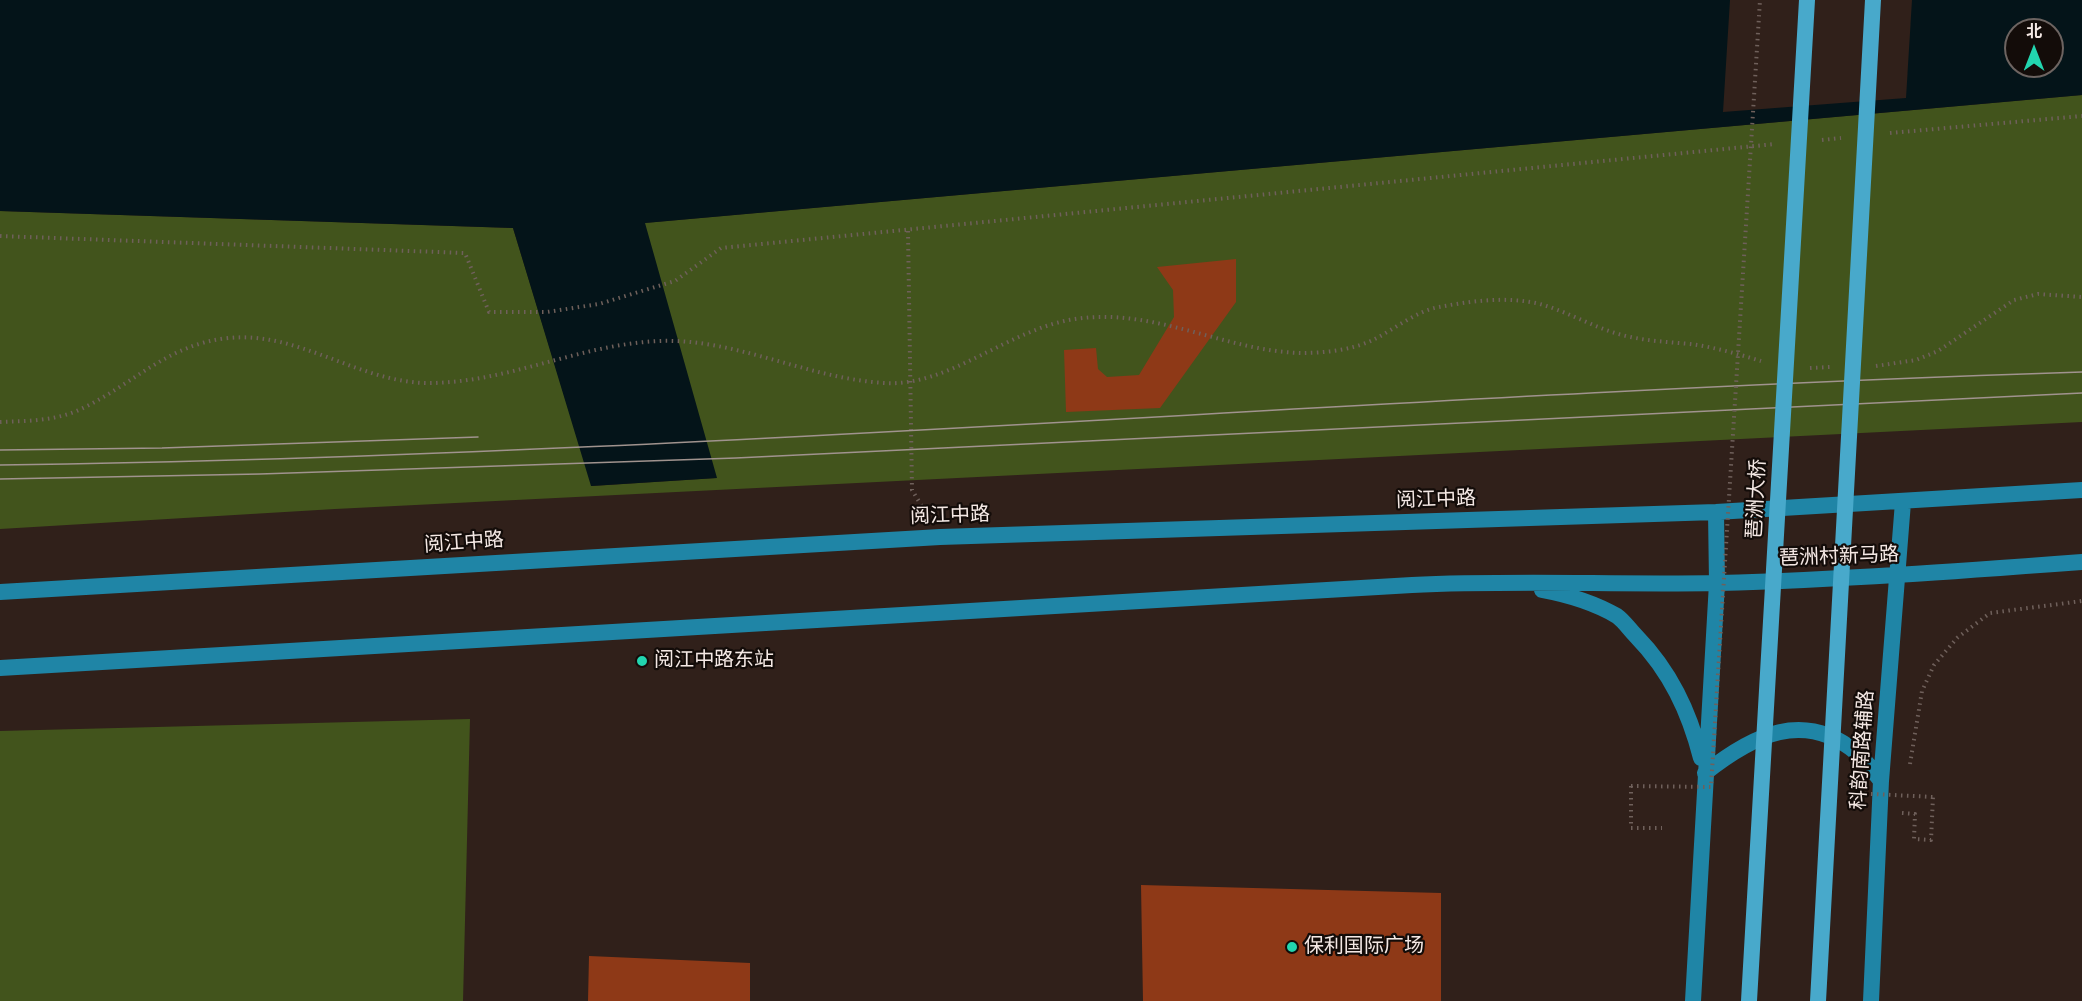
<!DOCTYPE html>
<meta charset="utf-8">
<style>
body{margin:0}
#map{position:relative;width:2082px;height:1001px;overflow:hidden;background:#30201a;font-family:"Space Grotesk","Noto Sans SC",sans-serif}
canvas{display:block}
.north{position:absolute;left:2004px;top:18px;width:60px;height:60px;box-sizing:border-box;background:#130c09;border:2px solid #6d6461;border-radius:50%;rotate:0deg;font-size:16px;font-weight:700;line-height:24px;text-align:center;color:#f4e8e4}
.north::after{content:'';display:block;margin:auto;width:21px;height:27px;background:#22d5af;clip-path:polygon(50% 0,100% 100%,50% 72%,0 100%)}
</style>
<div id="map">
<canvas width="2082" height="1001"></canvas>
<div class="north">北</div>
</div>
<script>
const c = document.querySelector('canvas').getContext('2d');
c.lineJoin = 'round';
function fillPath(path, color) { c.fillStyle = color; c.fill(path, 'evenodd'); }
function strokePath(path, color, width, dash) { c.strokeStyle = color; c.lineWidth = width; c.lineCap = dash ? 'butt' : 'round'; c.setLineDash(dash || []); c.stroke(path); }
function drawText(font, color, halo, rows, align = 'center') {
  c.font = font + ' "Space Grotesk","Noto Sans SC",sans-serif'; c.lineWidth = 4.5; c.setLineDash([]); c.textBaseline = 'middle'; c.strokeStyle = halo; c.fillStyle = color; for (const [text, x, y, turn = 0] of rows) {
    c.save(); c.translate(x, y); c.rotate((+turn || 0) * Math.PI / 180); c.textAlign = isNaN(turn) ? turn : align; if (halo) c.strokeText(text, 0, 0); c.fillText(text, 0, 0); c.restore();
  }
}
fillPath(new Path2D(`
 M2082,95v327l-1747,87 -335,20v-318l513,17 79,258 124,-8 -72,-255z
 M470,719l-7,282h-463v-270z`), '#42541c');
fillPath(new Path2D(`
 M0,0h2082v95l-1437,128 72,255 -126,8 -78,-258 -513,-17zM2016,30h36v36h-36z`), '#041419');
fillPath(new Path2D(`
 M1730,0h182l-6,98 -183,14z`), '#30201a');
fillPath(new Path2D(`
 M1236,259v43l-76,106 -94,4 -2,-62 32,-2 2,21 9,8 32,-2 35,-58 -1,-27 -16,-23z
 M1141,885l300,8v108h-298z
 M589,956l161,7v38h-162z`), '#8e3917');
strokePath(new Path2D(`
 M1890,133l192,-17
 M1822,140l19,-2
 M908,231l4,259 14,23
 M0,236l465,17 24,59h58l52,-8 76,-23 46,-33 1054,-104
 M1876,366l40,-6 22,-9 76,-51 24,-6 44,3
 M1810,368l20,-1
 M0,422c27,-1 56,-1 81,-13 53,-25 86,-65 148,-71 69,-7 128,43 196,45 81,1 154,-39 235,-42 75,-3 149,38 225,42 64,4 123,-54 190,-64 80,-12 149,32 226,34 24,0 51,-3 72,-13 22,-11 43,-29 66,-33 32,-6 68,-11 101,-3 29,8 56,25 86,32 21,5 42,6 64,8 24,3 48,10 71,17
 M1910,764l12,-73 12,-26 23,-27 33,-25 92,-12
 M1631,786v42h31
 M1902,813l13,1 -1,25 17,1 2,-43`), '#6f605b', 4, [1.5, 4.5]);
strokePath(new Path2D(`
 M1542,590c27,5 51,12 75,26 7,5 13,14 19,20 34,35 53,75 65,122
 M0,592l940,-55 776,-25 366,-22
 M0,668l1412,-83c102,-5 204,0 306,-2 121,-3 243,-12 364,-21
 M1705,773c48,-38 99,-64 152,-20 9,8 17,19 24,28
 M1693,1001l24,-418 -1,-71
 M1871,1001l10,-220 22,-279`), '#1f85a6', 16);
strokePath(new Path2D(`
 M0,450l162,-2 316,-11
 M0,465c695,-9 1388,-71 2082,-93
 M0,479l260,-5 476,-16 1346,-65`), '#a0938e', 1.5);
strokePath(new Path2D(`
 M1631,786l80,1 49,-787
 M1853,793l80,4`), '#6f605b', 4, [1.5, 4.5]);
strokePath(new Path2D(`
 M1749,1001l58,-1001
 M1818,1001l55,-1001`), '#48a9cb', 16);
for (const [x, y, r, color] of [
 [642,661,6,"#22d5af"],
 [1292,947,6,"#22d5af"]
]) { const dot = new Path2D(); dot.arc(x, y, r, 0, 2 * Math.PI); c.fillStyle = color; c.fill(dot); strokePath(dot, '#130c09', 2); }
drawText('20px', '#f4e8e4', '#130c09', [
 ["琶洲大桥",1757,499,-87],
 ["阅江中路",1436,500,-2],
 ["阅江中路",950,516,-2],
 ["阅江中路",464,543,-4],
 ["琶洲村新马路",1839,557,-2],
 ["科韵南路辅路",1863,750,-86]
]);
drawText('20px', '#f4e8e4', '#130c09', [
 ["阅江中路东站",654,661],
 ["保利国际广场",1304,947]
], 'left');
</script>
